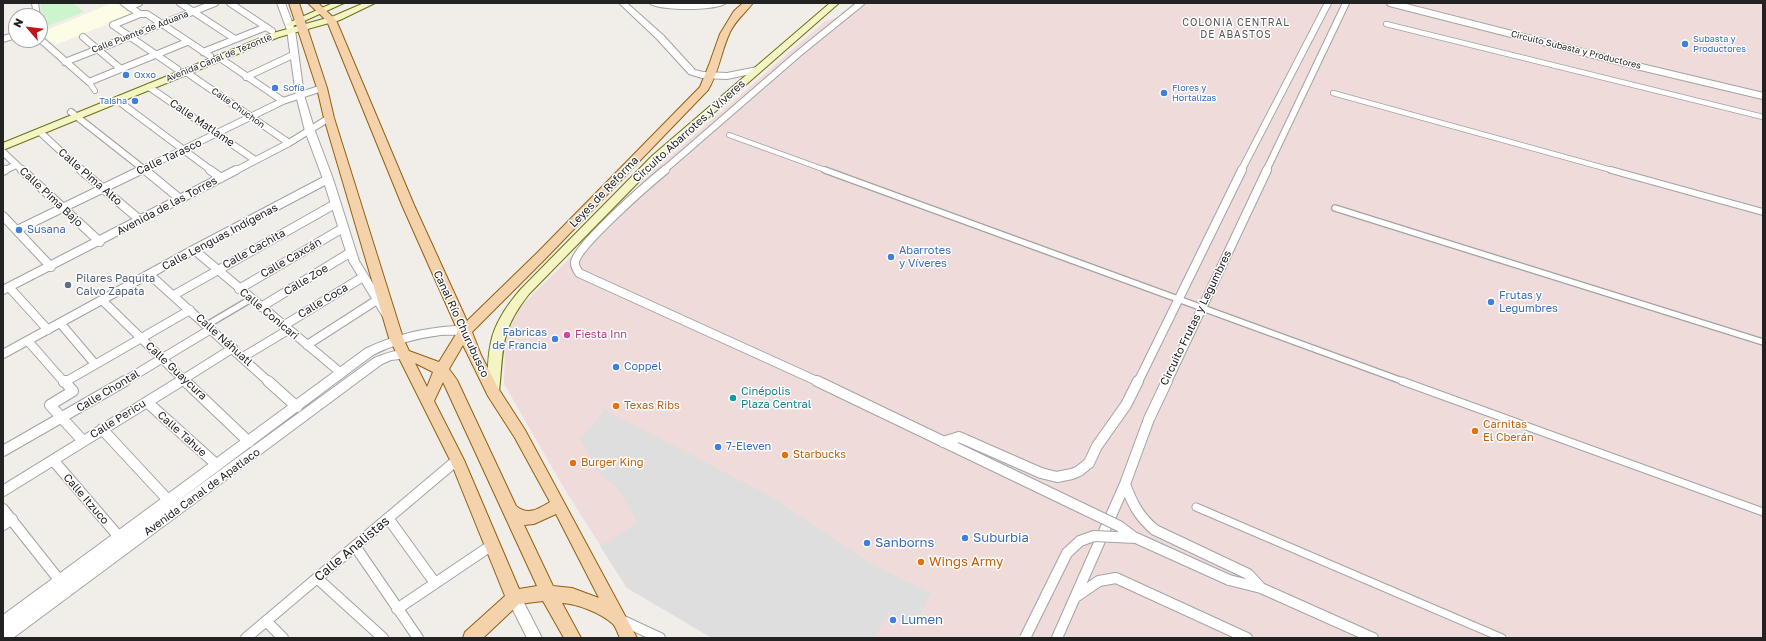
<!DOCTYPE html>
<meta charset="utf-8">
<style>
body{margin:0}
#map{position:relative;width:1766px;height:641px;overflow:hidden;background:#f1eeea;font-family:"Golos Text",sans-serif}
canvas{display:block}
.frame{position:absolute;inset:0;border:4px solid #222;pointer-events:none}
.north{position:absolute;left:8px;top:8px;width:40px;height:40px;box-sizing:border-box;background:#fff;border:1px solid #a7a7a7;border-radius:50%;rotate:298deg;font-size:11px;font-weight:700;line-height:16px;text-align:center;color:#222}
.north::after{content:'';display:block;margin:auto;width:14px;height:18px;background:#c0141a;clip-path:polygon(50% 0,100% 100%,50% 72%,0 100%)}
</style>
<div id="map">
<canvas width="1766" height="641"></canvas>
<div class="frame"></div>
<div class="north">N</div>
</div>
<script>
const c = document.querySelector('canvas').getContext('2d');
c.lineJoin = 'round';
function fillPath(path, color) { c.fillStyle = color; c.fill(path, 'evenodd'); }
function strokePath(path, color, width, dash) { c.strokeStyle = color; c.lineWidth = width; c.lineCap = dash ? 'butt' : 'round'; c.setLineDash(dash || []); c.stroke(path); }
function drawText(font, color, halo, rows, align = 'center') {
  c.font = font + ' "Golos Text",sans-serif'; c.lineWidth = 3; c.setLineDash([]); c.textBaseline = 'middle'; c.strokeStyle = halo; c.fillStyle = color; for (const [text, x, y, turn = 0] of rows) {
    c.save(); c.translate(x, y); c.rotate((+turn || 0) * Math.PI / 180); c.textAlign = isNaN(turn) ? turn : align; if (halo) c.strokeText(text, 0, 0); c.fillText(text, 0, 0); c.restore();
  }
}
fillPath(new Path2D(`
 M853,3h910v635h-1051l-85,-50 -63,-100 -60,-104 1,-40 6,-20 10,-18 36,-35 94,-98 173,-151 20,-7z`), '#f0dbdb');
fillPath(new Path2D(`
 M112,3h4l17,11 -78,31 -15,-12z`), '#fdfce7');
fillPath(new Path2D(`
 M40,3h33l11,9 -39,15z`), '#ccf5ce');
fillPath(new Path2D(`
 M605,410l165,86 100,67 61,30 -17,34 -25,-14 -15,25h-162l-85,-50 -27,-42 38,-23 -21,-36 -17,-13 -20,-35z`), '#dedede');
const pedestrianFar2 = new Path2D(`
 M1386,24l377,93
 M89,82l6,9
 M1333,93l282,78
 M729,135l99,36`);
const pedestrianFar1 = new Path2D(`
 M825,170l580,212
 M1611,170l152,42
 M1335,208l428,134
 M207,325l44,-26`);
const pedestrian = new Path2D(`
 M1402,381l361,131
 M1196,507l306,131`);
const minorFar2 = new Path2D(`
 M35,3l2,13
 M124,3l16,11h7l63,42
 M180,3l55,36
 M230,3l42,28
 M1390,3l251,64 122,29
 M129,7l10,-4
 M113,25l64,44
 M113,25l27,-11
 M83,37l38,32
 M3,39l13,-4
 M40,39l49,43 98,-40
 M203,52l63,-25
 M220,58l63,43
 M65,62l150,-59
 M186,72l103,71
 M246,77l49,-23
 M149,87l106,73
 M117,100l95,71
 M71,112l75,59
 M40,132l42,39
 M3,152l20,19
 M3,171l13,-6
 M139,171l144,-70 39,-13
 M235,171l54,-28 40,-25
 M663,171l135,-117 63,-51
 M1241,171l87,-168
 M1266,171l80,-168`);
const minorFar1 = new Path2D(`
 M22,170l78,72
 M81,170l59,50
 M145,170l35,29
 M210,170l11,8
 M665,170c-16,13 -88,76 -90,92 -1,4 2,7 4,11l240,109
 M3,171l2,-1
 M3,216l48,51
 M17,230l124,-60
 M199,254l142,119
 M150,275l119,107
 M9,287l39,43
 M239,289l104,-61
 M3,290l233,-120
 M174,295l161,-91
 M103,301l83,81
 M261,307l90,-55
 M61,324l34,40
 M283,326l80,-49
 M28,341l36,41
 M307,345l70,-45
 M3,354l192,-105 133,-70
 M243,357l45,-27
 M65,382l125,-72
 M123,382l88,-53
 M179,382l54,-34
 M1138,382l104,-212
 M1167,382l100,-212`);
const minor = new Path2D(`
 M64,381l9,10 -23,14 33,36
 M185,381l64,61
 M268,381l29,26
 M817,381l148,71
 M64,382l3,-1
 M147,402l70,63
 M102,429l67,72
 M943,442l16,-5 82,36 16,4 15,-3 7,-3 10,-8 8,-17 29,-41 12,-24
 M3,451l122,-70
 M53,460l67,78
 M1125,484c7,19 14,33 30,46l93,44 13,14
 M3,491l178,-110
 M3,509l57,72
 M388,518l47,65
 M3,525l9,-6
 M355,546l63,92
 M317,578l66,60
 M1229,580l32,8 112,50
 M1077,596l22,-15 17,-3 131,60
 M397,609l95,-64
 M619,619l41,19
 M266,621l17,17
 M246,638l211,-178
 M1057,638l68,-154 24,-65 18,-38`);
const tertiary = new Path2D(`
 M277,3h8l10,27 9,65 11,36 18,48 26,82 33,53 -1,3h-8l-34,-56 -26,-82 -18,-48 -9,-36 -9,-65z
 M619,3h8l36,32 32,35 8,2 24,1 30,-6 4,3 -1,2 -33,7 -25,-1 -13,-4 -32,-35z
 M649,3l39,1 38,-1c-10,8 -67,8 -77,0z
 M455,326l14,2 2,3 -2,3c-9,2 -19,0 -28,1 -24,3 -47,9 -68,20l-202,151 203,-148c11,-4 22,-10 34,-6l2,3 -2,3 -17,2 -9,4 -369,274h-10v-23l362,-266c28,-14 59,-21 90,-23z
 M514,592l5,1 23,45h-15l-20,-40 2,-5z`);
const secondary = new Path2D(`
 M333,3h11l-51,23h-6l-1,-2z
 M364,3h11l-35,17 -61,17 -276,113v-7l270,-110 61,-17z
 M830,3h9l-179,157 -131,134c-30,38 -25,54 -30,98l-1,4 -5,1 -5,-1 -1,-4c1,-16 0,-33 4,-50 4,-20 17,-38 30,-53l131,-133z`);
const primary = new Path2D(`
 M289,3h10l28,85 7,30 69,220 6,13 30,11 19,-31 -56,-126 -75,-184 -19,-18h10l18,17 78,185 53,116 71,-69 162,-165 9,-22 11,-31 14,-23 9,-8h10c-8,10 -17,17 -23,29 -9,19 -11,40 -22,58l-162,168 -74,74 9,23 17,33 27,42 112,208h-17c-2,-4 -4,-11 -7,-14 -12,-11 -35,-20 -51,-21l19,35h-17l-21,-37 -24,3 -36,34h-20l2,-6 40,-36 -55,-136 -61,-122 -65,-220 -7,-30zM463,345l25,51 27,42 35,64c-12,7 -22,14 -34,4l-59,-126 -8,-11zM415,363l18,9 -6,15zM443,382l94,204 -18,3 -55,-129 -30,-59zM556,514l43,84 -27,-10 -19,-2 -29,-61 10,-1z`);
strokePath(pedestrianFar2, '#a3a3a3', 6);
strokePath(pedestrianFar1, '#a3a3a3', 8);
strokePath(pedestrian, '#a3a3a3', 9);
strokePath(minorFar2, '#a3a3a3', 8);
strokePath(minorFar1, '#a3a3a3', 10);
strokePath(minor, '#a3a3a3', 12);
strokePath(tertiary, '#a3a3a3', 2);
strokePath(secondary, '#6b7210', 2);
strokePath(primary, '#91610f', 2);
strokePath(pedestrianFar2, '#fff', 4.5);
strokePath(pedestrianFar1, '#fff', 5.5);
strokePath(pedestrian, '#fff', 7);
strokePath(minorFar2, '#fff', 6);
strokePath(minorFar1, '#fff', 8);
strokePath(minor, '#fff', 10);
fillPath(tertiary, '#fff');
fillPath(secondary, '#f4f4c4');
fillPath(primary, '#f4d2ac');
const minorBridge = new Path2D(`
 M965,452l154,74 16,12
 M1025,638l42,-85 13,-12 14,-5 42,2 93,42`);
strokePath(minorBridge, '#a3a3a3', 12, []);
strokePath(minorBridge, '#fff', 10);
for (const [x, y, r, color] of [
 [1685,44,4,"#3f7fe0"],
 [126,75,4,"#3f7fe0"],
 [275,88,4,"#3f7fe0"],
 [1164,93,4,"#3f7fe0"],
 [135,101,4,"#3f7fe0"],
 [19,230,4,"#3f7fe0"],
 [891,257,4,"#3f7fe0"],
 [68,285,4,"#5c6f8a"],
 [1491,302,4,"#3f7fe0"],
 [567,335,4,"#d1479c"],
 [555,339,4,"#3f7fe0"],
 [616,367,4,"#3f7fe0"],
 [733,398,4,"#0f9aa8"],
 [616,406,4,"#e8710a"],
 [1475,431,4,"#e8710a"],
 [718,447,4,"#3f7fe0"],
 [785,455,4,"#e8710a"],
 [573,463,4,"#e8710a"],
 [965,538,4,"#3f7fe0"],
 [867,543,4,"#3f7fe0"],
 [921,562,4,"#e8710a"],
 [893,620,4,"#3f7fe0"]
]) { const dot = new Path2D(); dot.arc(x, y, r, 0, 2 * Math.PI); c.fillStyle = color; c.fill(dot); strokePath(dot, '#fff', 1.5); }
drawText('9px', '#222', '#fff', [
 ["Calle Puente de Aduana",140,32,-21],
 ["Circuito Subasta y Productores",1576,50,14],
 ["Avenida Canal de Tezontle",219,58,-22],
 ["Calle Chuchon",238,108,35]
]);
drawText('9px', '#366cbe', '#fff', [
 ["Subasta y",1693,39],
 ["Productores",1693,49],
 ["Oxxo",134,75],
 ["Sofía",283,88],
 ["Flores y",1172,88],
 ["Hortalizas",1172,98],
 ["Taisha",127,101,"right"]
], 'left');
c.letterSpacing = '1px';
drawText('10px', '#555', '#fff', [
 ["COLONIA CENTRAL",1236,23],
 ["DE ABASTOS",1236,35]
]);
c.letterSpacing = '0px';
drawText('11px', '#222', '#fff', [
 ["Calle Matlame",202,123,34],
 ["Circuito Abarrotes y Víveres",689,131,-42],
 ["Calle Tarasco",169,157,-25],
 ["Calle Pima Alto",90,177,41],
 ["Leyes de Reforma",604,192,-46],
 ["Calle Pima Bajo",51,197,43],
 ["Avenida de las Torres",167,206,-28],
 ["Calle Lenguas Indígenas",220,237,-28],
 ["Calle Cachita",254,249,-29],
 ["Calle Caxcán",291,258,-30],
 ["Calle Zoe",306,280,-31],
 ["Calle Coca",323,301,-31],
 ["Calle Conicari",269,314,40],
 ["Circuito Frutas y Legumbres",1196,318,-64],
 ["Canal Río Churubusco",461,324,65],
 ["Calle Náhuatl",224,340,42],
 ["Calle Guaycura",176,371,43],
 ["Calle Chontal",108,391,-31],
 ["Calle Pericu",118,419,-32],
 ["Calle Tahue",182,434,42],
 ["Avenida Canal de Apatlaco",202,492,-36],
 ["Calle Itzuco",86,499,49]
]);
drawText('11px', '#366cbe', '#fff', [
 ["Susana",27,230],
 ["Abarrotes",899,251],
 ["y Víveres",899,264],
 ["Frutas y",1499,296],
 ["Legumbres",1499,309],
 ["Fabricas",547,333,"right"],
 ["de Francia",547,346,"right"],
 ["Coppel",624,367],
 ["7-Eleven",726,447]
], 'left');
drawText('11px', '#4e5e75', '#fff', [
 ["Pilares Paquita",76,279],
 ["Calvo Zapata",76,292]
], 'left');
drawText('11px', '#b23c85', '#fff', [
 ["Fiesta Inn",575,335]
], 'left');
drawText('11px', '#0d838f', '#fff', [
 ["Cinépolis",741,392],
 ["Plaza Central",741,405]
], 'left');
drawText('11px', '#c56008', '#fff', [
 ["Texas Ribs",624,406],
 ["Carnitas",1483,425],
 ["El Cberán",1483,438],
 ["Starbucks",793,455],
 ["Burger King",581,463]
], 'left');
drawText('13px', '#366cbe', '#fff', [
 ["Suburbia",973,538],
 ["Sanborns",875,543],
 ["Lumen",901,620]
], 'left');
drawText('13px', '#222', '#fff', [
 ["Calle Analistas",352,549,-40]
]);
drawText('13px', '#c56008', '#fff', [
 ["Wings Army",929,562]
], 'left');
</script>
